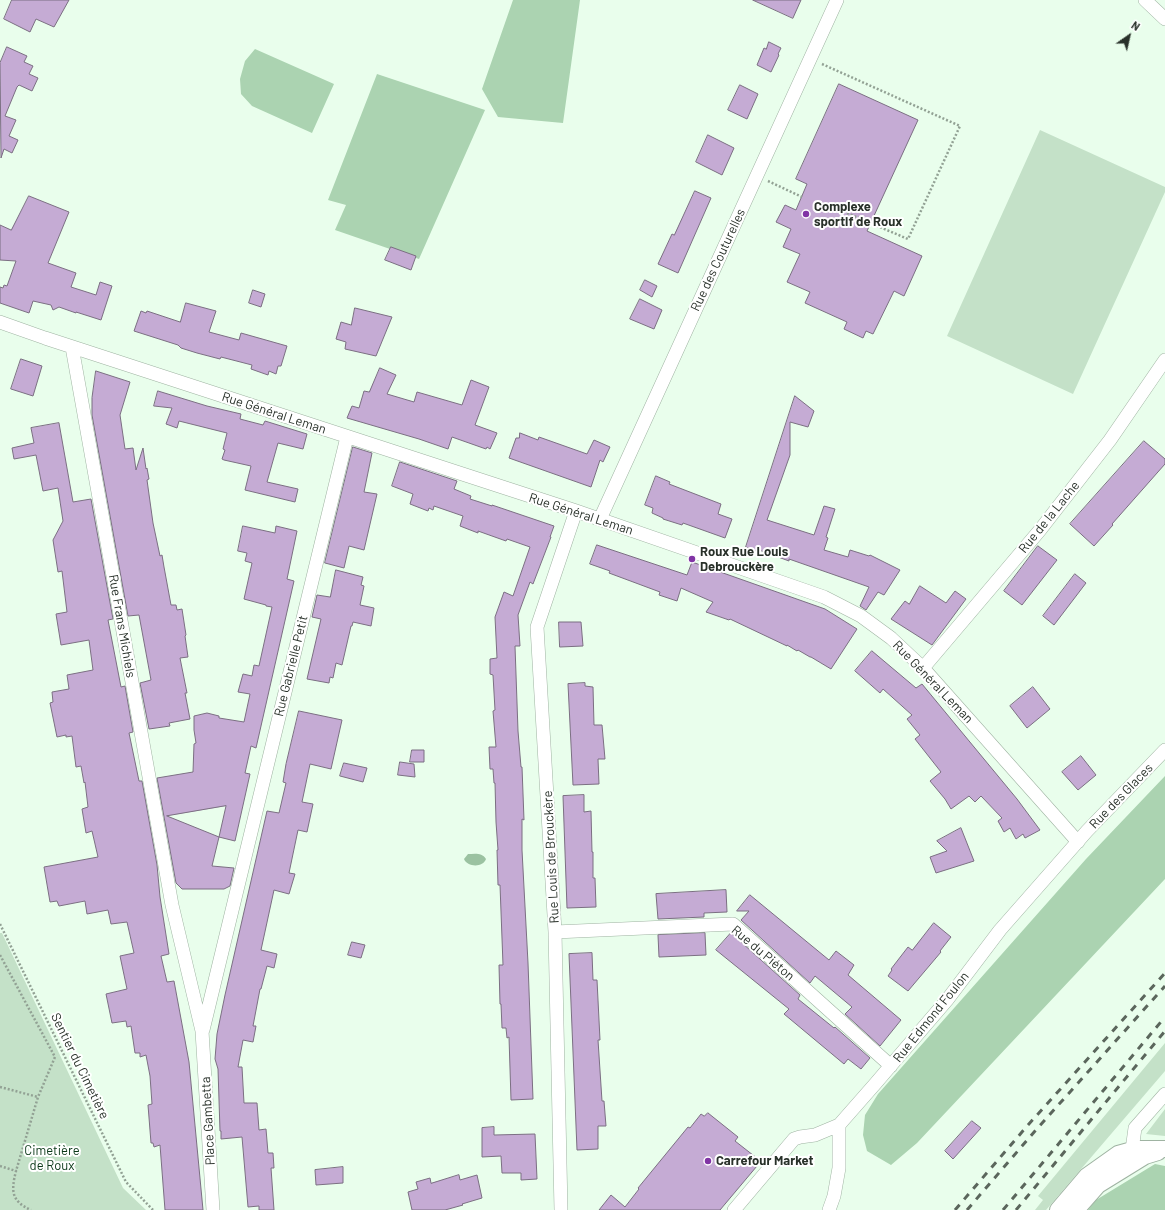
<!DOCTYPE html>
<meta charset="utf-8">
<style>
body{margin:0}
#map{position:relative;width:1165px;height:1210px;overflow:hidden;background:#e9feec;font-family:Barlow,sans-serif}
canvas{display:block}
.north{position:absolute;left:1109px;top:16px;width:40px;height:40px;-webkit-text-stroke:3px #fff;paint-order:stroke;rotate:34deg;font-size:11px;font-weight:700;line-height:16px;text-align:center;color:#29312a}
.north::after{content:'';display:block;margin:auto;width:14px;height:18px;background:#29312a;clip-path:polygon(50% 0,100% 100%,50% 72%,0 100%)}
</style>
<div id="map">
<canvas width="1165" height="1210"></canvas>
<div class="north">N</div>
</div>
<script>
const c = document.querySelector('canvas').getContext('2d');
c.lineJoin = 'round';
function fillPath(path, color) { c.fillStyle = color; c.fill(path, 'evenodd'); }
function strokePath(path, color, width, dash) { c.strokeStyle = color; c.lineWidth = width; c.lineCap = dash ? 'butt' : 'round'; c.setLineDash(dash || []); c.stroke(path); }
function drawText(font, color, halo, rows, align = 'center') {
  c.font = font + ' Barlow,sans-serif'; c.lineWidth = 4; c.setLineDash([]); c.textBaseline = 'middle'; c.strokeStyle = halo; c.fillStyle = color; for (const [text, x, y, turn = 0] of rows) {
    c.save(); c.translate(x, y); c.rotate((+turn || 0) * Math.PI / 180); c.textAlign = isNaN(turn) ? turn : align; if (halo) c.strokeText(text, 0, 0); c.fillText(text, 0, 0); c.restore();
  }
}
fillPath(new Path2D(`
 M1040,130l125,57v5l-92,202 -126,-58z
 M0,933h2l121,255 23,22h-146z
 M1165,1043v28l-119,139h-11l8,-10 -5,-4z
 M1165,1109v27l-19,-2z`), '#c4e1c8');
fillPath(new Path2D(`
 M513,0h67l-17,123 -65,-6 -16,-28z
 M255,49l79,35 -22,49 -60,-27 -11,-12 -1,-15 5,-18z
 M377,74l108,36 -66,149 -84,-29 11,-25 -18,-5z
 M1165,776v103l-248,264 -26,22 -24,-14 -4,-16 2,-20 13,-21 208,-235z
 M1155,1164l10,2v44h-77l8,-10z`), '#abd3b1');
fillPath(new Path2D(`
 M468,854c6,0 14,-2 18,5 -3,9 -19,8 -22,0z`), '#9bc2a1');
const building = new Path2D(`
 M12,0h57l-15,27 -18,-8 -6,13 -26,-13z
 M753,0h48l-8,18z
 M769,42l12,6 -3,6 1,1 -8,17 -14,-7 7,-17 2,1z
 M7,47l20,9 -3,6 9,4 -4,8 9,4 -6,13 -13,-6 -2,2 -12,29 11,4 -7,16 9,4 -6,13 -8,-4 -3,9 -1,-95z
 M839,84l79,36 -51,111 55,25 -18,40 -10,-5 -21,43 -7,-3 -3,7 -19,-9 3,-7 -42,-19 5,-11 -23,-10 13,-28 -17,-7 8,-18 -15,-7 9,-17 11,5 11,-26 -11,-5z
 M740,85l18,9 -11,25 -19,-9z
 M708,135l26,13 -12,27 -26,-13z
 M695,191l16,7 -33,75 -20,-9 14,-30 2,1z
 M29,196l40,16 -21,51 28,10 -5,14 25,8 4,-13 12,4 -11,34 -25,-8v1l-17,-6 -6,3 -2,-5 -18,-4 -4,12 -29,-10v-16l3,1 1,-3 3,1 9,-25 -16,-1v-35l11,5z
 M391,247l25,9 -5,14 -26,-10z
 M645,280l12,6 -5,11 -12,-7z
 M253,290l12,4 -4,13 -12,-4z
 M640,299l22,11 -8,19 -24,-10z
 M186,303l30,8 -7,21 30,8 2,-7 46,13 -6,20h-3l-2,8 -7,-3 -1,4 -17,-6 1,-4 -31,-8 -1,2 -23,-6 -16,-5 -3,-3 -44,-14 7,-20 5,2 1,-2 33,11z
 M355,308l37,9 -16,39 -31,-7 1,-7 -10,-3 5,-17 10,3z
 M21,359l21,7 -9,30 -22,-7z
 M380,368l16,7 -9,19 27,8 3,-10 45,13 9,-25 18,7 -14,38 22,8 -7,16 -3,-2 -1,2 -34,-12 -4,12 -29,-10 -72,-21 5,-12 7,2 5,-17 5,1z
 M96,371l34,11 -10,33 5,34 8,-1 3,22 7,-22 3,21 1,-1 2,11 -2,1 6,43 7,33 2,-1 2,12 7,38h5l1,5 5,-1 4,26 -1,1 3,21 -8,1 7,35h-2l5,26 -21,4 1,3 -21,3 -9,-46 11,-3 -12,-65 -11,1 -36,-201v-17z
 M158,391l49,15 34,8 -1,5 23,6 2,-4 42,13 -4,15 -25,-6 -11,39 31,7 -3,13 -50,-12 6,-24 -27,-6 -2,-1 3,-9 -2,-1 4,-16 -48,-12 -2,7 -11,-4 6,-16 -18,-2z
 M795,396l19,15 -6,16 -18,-5v33l-23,65 47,15 10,-29 11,3 -9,28 2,1 -4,12 24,7 2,-7 19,6 1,-1 30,15 -16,25 -6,-3 -12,18 -6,-4 9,-19 -80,-28v2l-30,-11h-3v1l-10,-4z
 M59,423l14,79 18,-3 22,120 -5,1 13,67 4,-1 8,46 -4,1 10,48h3l15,84 3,32 9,57 -8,2 6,26 7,-1 15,81 14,148h-38l-5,-65 -6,2 -1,-4h-2l-3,-38 4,-1 -2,-28 -4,-21 -6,2v-4h-5l-4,-27 -4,1 -1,-6 -14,2 -6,-29 21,-5 -7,-33 14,-3 -7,-31 -16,2 -3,-14 -21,4 -2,-13 -26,5 -2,-5 -7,1 -6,-35 54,-10 -6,-26 -6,2 -4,-24 6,-2 -3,-25 -1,1 -3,-17 -5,1 -4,-31 -6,1v-2l-9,2 -7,-34 3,-1 -1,-10 17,-3 -2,-14 26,-5 -4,-30 -28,5 -5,-31 11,-2 -5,-41 -4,1 -5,-32 10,-19 -5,-33 -15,3 -7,-36 -22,4 -2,-11 22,-5 -3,-15z
 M520,433l18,7 1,-3 48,17 7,-14 16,7 -7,15 -3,-2 -9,27 -82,-29 7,-20h3z
 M1144,441l21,18v5l-53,60 1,1 -19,21 -24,-22z
 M353,447l19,6 -8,39 13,2 -13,56 -15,-4 -5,22 -19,-5z
 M400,462l57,19 -3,8 17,7 -1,3 22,7v-1l62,21 -4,11h1l-18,47 -3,-2 -12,33 2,31h-5l3,85 3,36h1l2,53 -2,-1v31l6,113 5,136 -22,1 -2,-63 -2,1 -1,-10h-4l-1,-24h-1l-1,-39h4l-3,-80h-2l-1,-35h1l-2,-28 -1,-39h-1l-1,-14h-3l-1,-22h7l-3,-36 2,-1 -2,-35 -3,-1v-15l7,-1 -2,-41 9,-25 9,4 17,-49 -23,-8 -1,2 -28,-10v2l-18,-7 3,-10 -29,-10 -1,4 -4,-2 -1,3 -18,-7 3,-10 -21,-8z
 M656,476l14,6 -1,2 52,20 -3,10 14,5 -7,19 -42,-15 -1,2 -19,-6v-1l-11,-5 1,-5 -8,-3z
 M243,526l32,7 1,-7 21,5 -10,48 7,2 -38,167 -5,-2 -6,27 5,1 -15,67 -16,-4 -7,29 22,2 -4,18 -6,3h-42l-6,-6 -19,-105 36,-6 1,-28 2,-1 -2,-13v-14l13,-3 12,3v2l25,4 6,-28 -12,-2 5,-18 9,2 2,-11 5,1 13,-59 -6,-1v-1l-22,-6 8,-36 -7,-2 2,-8 -9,-2zM226,806l-7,31 -52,-21z
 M597,545l90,30 5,-13 133,47 32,20 -26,40 -20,-12h-1l-12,-7 -1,1 -10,-6v1l-57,-27 -1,1 -23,-8 7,-10 -32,-14 -4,13 -18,-6 1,-3 -51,-19 1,-2 -20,-7z
 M1038,546l19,14 -35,45 -18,-14z
 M336,570l27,7 -2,8 3,1 -4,19 14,3 -3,18 -18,-4 -1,4h-1l-9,39 -6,-2 -3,15 -3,-1 -1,6 -22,-4 14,-60 -9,-2 5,-22 13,2z
 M1075,574l11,9 -32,42 -11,-9z
 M920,586l26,17 9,-12 11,8 -34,46 -41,-26 14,-18 4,3z
 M559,622h22l2,24 -23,1z
 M872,651l44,37 6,-4 95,115 23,31 -15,8 -2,-4 -7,5 -6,-11 -6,4 -6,-11 4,-3 -21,-22 -6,6 -6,-6 -18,13 -6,-10 -15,-18 11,-9 -26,-33 5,-4 -13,-16 5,-4 -29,-26 -3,4 -25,-22z
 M585,683v3l8,1 1,38h8l3,34h-7l1,25 -26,1 -5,-101z
 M1033,687l17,22 -23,19 -17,-22z
 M299,711l43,9 -11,49 -21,-5 -8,38 11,2 -6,28 -9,-2 -9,43 6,1 -6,20 -15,-4 -13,60 16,4 -3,14 -7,-2 -6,23h-1l-7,37h3l-3,16 -10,-2 -5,27h4l2,36h13l2,27 7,-1 2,24h5l1,15h-3l3,42h-15v-4l-11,1 -6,-70 -21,2v-8h-1l-2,-62 -3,-10 2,-25 8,-39 42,-184 12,2 7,-30 -3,-1 3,-18z
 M412,750h12v12h-14z
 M1081,756l15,19 -18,15 -16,-18z
 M400,762l14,2 1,13 -17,-2z
 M344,763l23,5 -4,14 -23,-6z
 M584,795v17l7,-1 1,41h1v26h2l1,29 -29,1 -4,-112z
 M961,828l13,33 -38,12 -6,-16 17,-6 -10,-10z
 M726,890l1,22 -23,1v4l-46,2 -2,-25z
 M750,895l79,65 7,-9 18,14 -6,10 53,45 -21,26 -35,-32 7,-7 -37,-31 -5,7 -69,-63 8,-9h-12z
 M934,923l17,14 -11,14 1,1 -33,39 -20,-15 4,-6 -1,-1 17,-22 4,3z
 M705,933l1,22 -47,2 -1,-22z
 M731,933l69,62 -2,4 36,29 1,-1 35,31 -9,11 -13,-10 -4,5 -60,-50 5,-5 -73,-59z
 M352,942l13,3 -4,13 -13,-3z
 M592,953l1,27h4l3,60h-2l4,61h2l2,25h-8v23l-21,1 -8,-196z
 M708,1113l30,24 -3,4 23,18 -4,4 3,3 -37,44h-121l12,-15 14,12 14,-18 -1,-1 50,-61 2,1 11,-14 3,2z
 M972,1121l9,7 -28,31 -8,-8z
 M494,1127v8l41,-1 2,45 -16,1v-7h-19l-1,-17 -19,1v-29z
 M343,1167v16l-27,2 -1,-15z
 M459,1175l1,5 17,-5 5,23 -20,6 1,1 -18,5h-33l-4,-18 10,-3 -2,-7 14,-4 1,5z`);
fillPath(building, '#c5abd4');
strokePath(building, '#7b6f82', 1);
const minor = new Path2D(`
 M1145,0l20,19
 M0,322l45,16 531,173 248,86 37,19 30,22 32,30 155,174
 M72,347l100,558 30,126 11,179
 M600,519l237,-519
 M923,668l117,-138 70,-90 55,-80
 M555,932l178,-8 158,142
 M203,1030l144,-593
 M1132,1150l3,-22 30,-34
 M561,1210l-6,-278 -18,-305 39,-116
 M734,1210l60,-71 6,-2 15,-2 24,-10
 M829,1210l5,-14 5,-28v-43l36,-41 72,-84 53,-70 87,-99 78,-81`);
const tertiary = new Path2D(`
 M1058,1210l29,-34 31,-22 18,-5h29
 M1076,1210l22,-25 47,-29 13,-4`);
strokePath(minor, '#9fb3a2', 14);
strokePath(tertiary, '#9fb3a2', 18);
strokePath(new Path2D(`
 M822,64l138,62 -52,113 -73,-31
 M768,181l34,16
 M0,924l126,258 27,28
 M0,955l55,102 -17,40
 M0,1087l38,10 -22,74
 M0,1166l16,5c-5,20 -5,30 15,39`), '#92a194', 2.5, [2, 2]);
strokePath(minor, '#fff', 13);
strokePath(tertiary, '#fff', 16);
strokePath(new Path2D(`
 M955,1210l73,-85 137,-152
 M967,1210l68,-79 130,-145
 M1003,1210l162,-193
 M1016,1210l149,-179`), '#5b665c', 3, [7, 7]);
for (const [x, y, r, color] of [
 [806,214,4,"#8134a5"],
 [692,559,4,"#8134a5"],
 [708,1161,4,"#8134a5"]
]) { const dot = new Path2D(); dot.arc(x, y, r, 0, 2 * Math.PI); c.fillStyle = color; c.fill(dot); strokePath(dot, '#fff', 1.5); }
drawText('bold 13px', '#29312a', '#fff', [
 ["Complexe",814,207],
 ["sportif de Roux",814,222],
 ["Roux Rue Louis",700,552],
 ["Debrouckère",700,567],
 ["Carrefour Market",716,1161]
], 'left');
drawText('13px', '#29312a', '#fff', [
 ["Rue des Couturelles",718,260,-65],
 ["Rue Général Leman",274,413,18],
 ["Rue Général Leman",581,514,18],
 ["Rue de la Lache",1049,517,-51],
 ["Rue Frans Michiels",122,626,80],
 ["Rue Gabrielle Petit",291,666,-76],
 ["Rue Général Leman",933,682,46],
 ["Rue des Glaces",1121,796,-46],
 ["Rue Louis de Brouckère",551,857,-93],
 ["Rue du Piéton",763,953,40],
 ["Rue Edmond Foulon",931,1017,-51],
 ["Sentier du Cimetière",80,1066,64],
 ["Place Gambetta",208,1121,-93]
]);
drawText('13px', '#093717', '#fff', [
 ["Cimetière",52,1151],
 ["de Roux",52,1166]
]);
</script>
